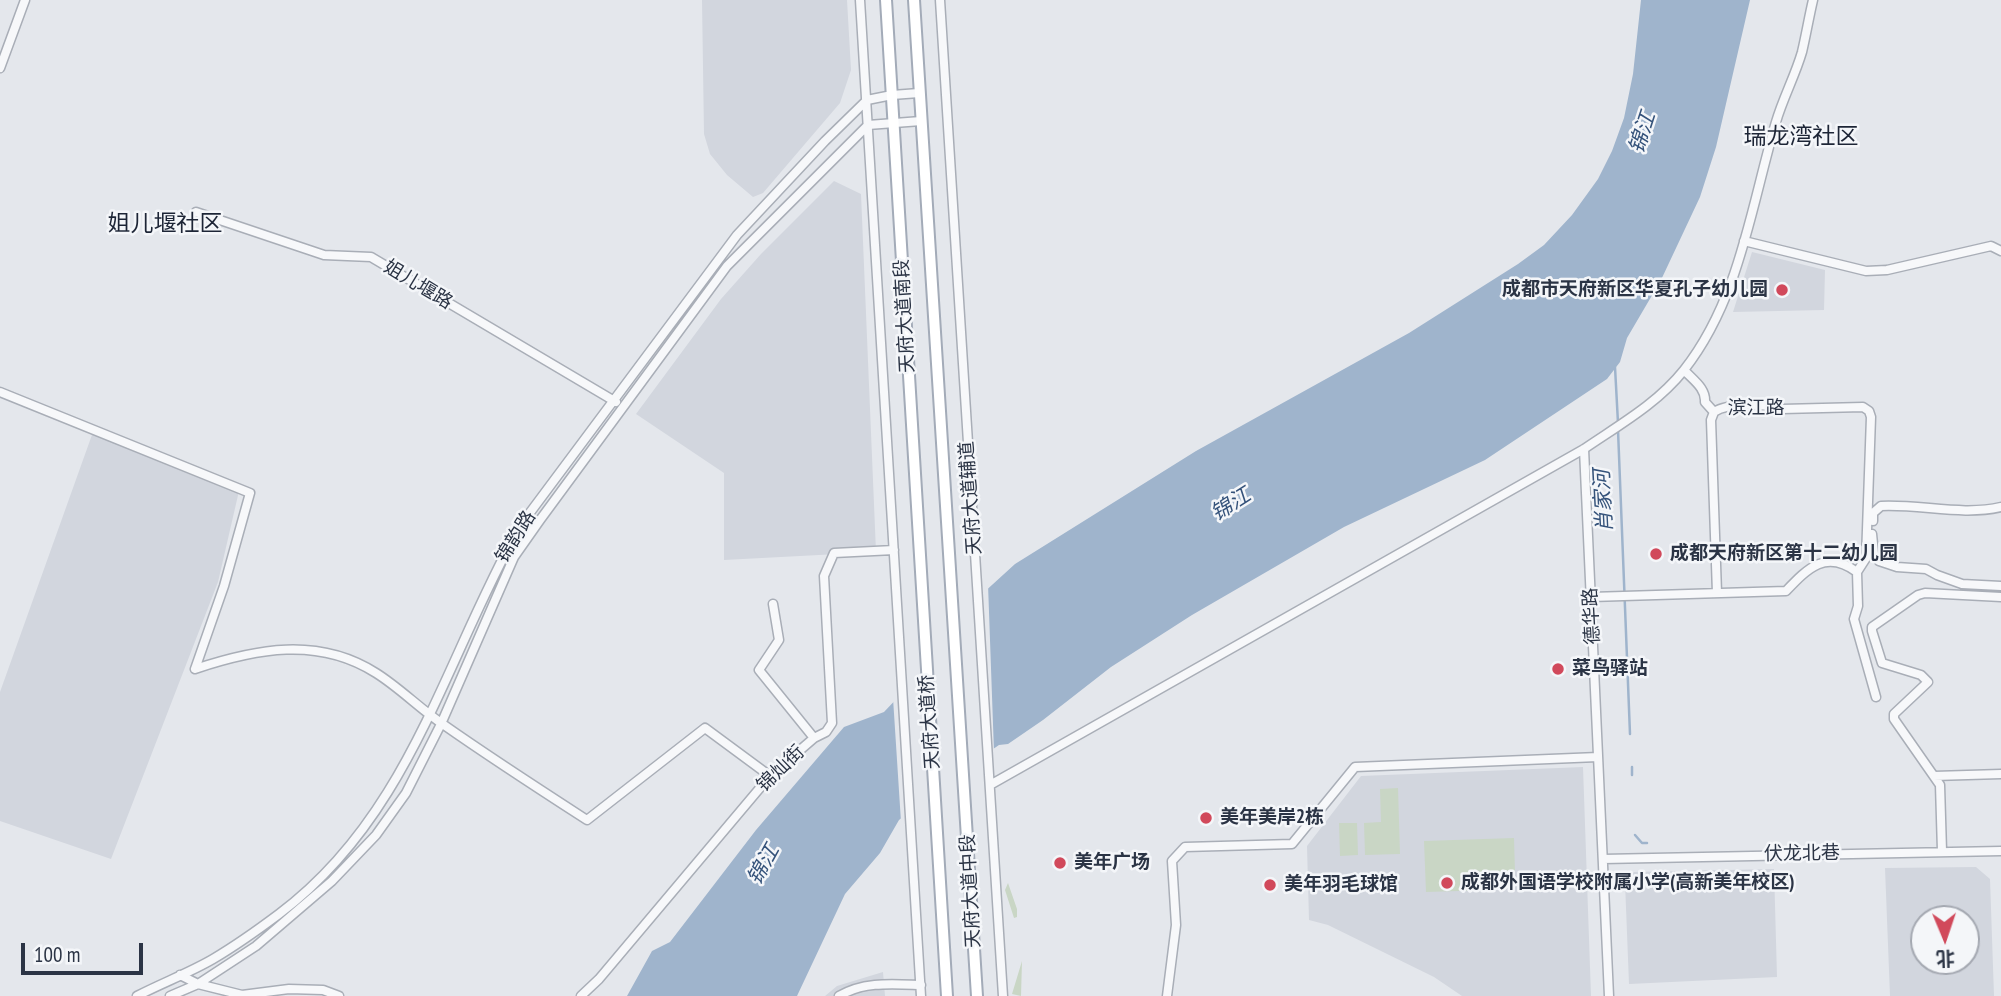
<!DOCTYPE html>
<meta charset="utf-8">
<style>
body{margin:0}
#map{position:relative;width:2001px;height:996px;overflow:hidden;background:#e4e7ec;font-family:"PT Sans Narrow","Noto Sans SC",sans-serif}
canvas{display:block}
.north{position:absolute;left:1910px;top:905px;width:70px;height:70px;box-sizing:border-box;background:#f4f6f9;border:2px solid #a4a8b1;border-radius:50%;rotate:178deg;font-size:19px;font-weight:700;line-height:28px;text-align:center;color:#2b3445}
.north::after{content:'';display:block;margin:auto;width:24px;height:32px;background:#d1495b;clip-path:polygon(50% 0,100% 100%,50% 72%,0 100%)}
.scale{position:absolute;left:21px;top:943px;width:122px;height:32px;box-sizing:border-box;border:4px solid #2b3445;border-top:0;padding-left:9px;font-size:21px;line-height:24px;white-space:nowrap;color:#2b3445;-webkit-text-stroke:5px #f4f6f9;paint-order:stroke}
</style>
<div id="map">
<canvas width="2001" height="996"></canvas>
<div class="north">北</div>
<div class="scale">100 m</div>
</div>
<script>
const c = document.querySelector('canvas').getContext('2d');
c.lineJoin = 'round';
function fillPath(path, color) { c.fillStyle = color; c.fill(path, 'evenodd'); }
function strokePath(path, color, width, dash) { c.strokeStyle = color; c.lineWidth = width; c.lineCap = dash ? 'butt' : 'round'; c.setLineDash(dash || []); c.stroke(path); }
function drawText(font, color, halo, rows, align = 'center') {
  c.font = font + ' "PT Sans Narrow","Noto Sans SC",sans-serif'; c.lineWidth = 5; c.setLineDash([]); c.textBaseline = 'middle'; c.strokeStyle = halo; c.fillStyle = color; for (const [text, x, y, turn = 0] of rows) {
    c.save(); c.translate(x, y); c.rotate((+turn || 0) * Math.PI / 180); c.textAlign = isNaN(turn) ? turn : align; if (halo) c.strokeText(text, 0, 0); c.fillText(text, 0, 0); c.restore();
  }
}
fillPath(new Path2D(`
 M702,0h145l4,70 -11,33 -77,90 -10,4 -26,-22 -17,-21 -6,-20z
 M834,181l27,13 15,358 -152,8v-87l-88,-59 85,-115 40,-45z
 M1752,252l73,18 -1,40 -91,2z
 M93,432l146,59 -21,91 -107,277 -111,-38v-129z
 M1583,767l8,229h-129l-28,-19 -106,-52 -19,-5 -2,-74 54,-70z
 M1976,867l14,12 4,117h-104l-5,-128zM1924,919h42v42h-42z
 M1774,869l3,108 -148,7 -4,-102 9,-10z
 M883,972l2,24h-60l12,-10z`), '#d2d6de');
fillPath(new Path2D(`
 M1398,788l2,66 -35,1 -1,-32 17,-1 -1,-33z
 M1339,823h18l1,32 -18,1z
 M1514,838l1,35 -16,1 -7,16 -66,2 -2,-51z
 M1008,883l9,26v8l-3,1 -9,-28z
 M1022,961l-1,35 -9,-2z`), '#c9d6c5');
fillPath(new Path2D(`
 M1641,0h109l-34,147 -16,50 -39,83 -34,58 -7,24 -13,17 -122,81 -141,67 -152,88 -81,52 -68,53 -35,24 -9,1 -50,34 -50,41 -19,33 -35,41 -48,102h-170l25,-45 18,-9 86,-112 88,-103 40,-15 56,-59 41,-58 34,-31 181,-113 213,-118 109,-69 26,-19 28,-30 26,-36 14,-28 12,-33 9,-44z`), '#9fb4cc');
fillPath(new Path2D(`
 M988,584l6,168 -43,30 -50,40 -8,-124 45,-48 24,-38z`), '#e4e7ec');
strokePath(new Path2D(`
 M1615,367l3,56
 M1618,430l12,304
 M1632,767v8
 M1635,835l7,8h5`), '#9fb4cc', 2.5);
const minor = new Path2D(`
 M860,0l61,996
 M940,0l63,996
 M0,68l25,-68
 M196,212l128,43 47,2 245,145
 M1744,241l122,30 21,-1 104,-24 10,5
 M1684,370c9,10 22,18 21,32l9,10c15,-10 51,-8 68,-3l81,-2 6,4 2,6 -5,141 -9,14 1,34 -4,13 22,78
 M0,392l250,101 -26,93 -29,83
 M1714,412l-3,8 6,173
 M1584,449l25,547
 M1873,521v-8l8,-7c40,-2 81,10 120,1
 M1872,534l2,20 5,7 18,6 29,2 11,6 25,9 39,2
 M1591,597l195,-6c22,-23 40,-42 71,-19
 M773,604l6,36 -20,30 55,68
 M195,669c60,-20 123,-33 181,4 24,15 44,36 68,52 47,33 95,64 143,95l118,-92 65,48
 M1934,776l67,-2
 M990,785l594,-336c35,-24 73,-45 100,-79 56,-71 67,-164 92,-248 7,-24 19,-46 26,-70 4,-17 7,-35 11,-52
 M1942,851l-2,-66 -46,-66v-5l34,-32 -7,-7 -39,-12 -10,-32v-4l46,-32 7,-2 76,4
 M1603,859l398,-8
 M180,975l18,9 44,11 47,-6 34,1 16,6
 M137,996c25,-13 52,-23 76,-37 22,-13 46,-30 66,-45 131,-98 165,-253 241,-388l217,-291 88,-94 42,-41 25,-5 27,-2
 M170,996l28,-12 58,-38 76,-65 44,-46 30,-42 35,-69 73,-167 26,-37 187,-254 141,-141 53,-4
 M581,996l18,-17 171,-203 44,-38 12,-6 6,-9 -8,-147 10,-23 60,-3
 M839,996c25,-15 54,-12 82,-11
 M1167,996l9,-71 -4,-64 13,-14 107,-3 63,-77 243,-10`);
const major = new Path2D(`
 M886,0l61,996
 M914,0l63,996`);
strokePath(minor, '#a9aeb7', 11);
strokePath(major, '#a3abb8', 14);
strokePath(minor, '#f7f8fa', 8);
strokePath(major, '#fff', 10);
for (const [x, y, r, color] of [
 [1782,290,7,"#d1495b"],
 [1656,554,7,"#d1495b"],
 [1558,669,7,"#d1495b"],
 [1206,818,7,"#d1495b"],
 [1060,863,7,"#d1495b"],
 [1447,883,7,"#d1495b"],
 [1270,885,7,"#d1495b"]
]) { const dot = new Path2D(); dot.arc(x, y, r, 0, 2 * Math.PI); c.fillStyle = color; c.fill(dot); strokePath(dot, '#f4f6f9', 2.5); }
drawText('19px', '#2b3445', '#f4f6f9', [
 ["姐儿堰路",418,285,31],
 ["天府大道南段",905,316,-93],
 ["滨江路",1756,409],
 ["天府大道辅道",971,498,-94],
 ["锦韵路",516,537,-58],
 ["德华路",1592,616,-93],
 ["天府大道桥",930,722,-94],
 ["锦灿街",781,769,-44],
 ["伏龙北巷",1802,854,-1],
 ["天府大道中段",971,891,-93]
]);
drawText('bold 19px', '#2b3445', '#f4f6f9', [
 ["成都市天府新区华夏孔子幼儿园",1768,290,"right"],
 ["成都天府新区第十二幼儿园",1670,554],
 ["菜鸟驿站",1572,669],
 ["美年美岸2栋",1220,818],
 ["美年广场",1074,863],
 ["成都外国语学校附属小学(高新美年校区)",1461,883],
 ["美年羽毛球馆",1284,885]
], 'left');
drawText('italic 21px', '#34527a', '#f4f6f9', [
 ["锦江",1643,133,-72],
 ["肖家河",1604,501,-93],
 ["锦江",1231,505,-32],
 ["锦江",764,865,-61]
]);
drawText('23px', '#1d2536', '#f4f6f9', [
 ["瑞龙湾社区",1801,137],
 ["姐儿堰社区",165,224]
]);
</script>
